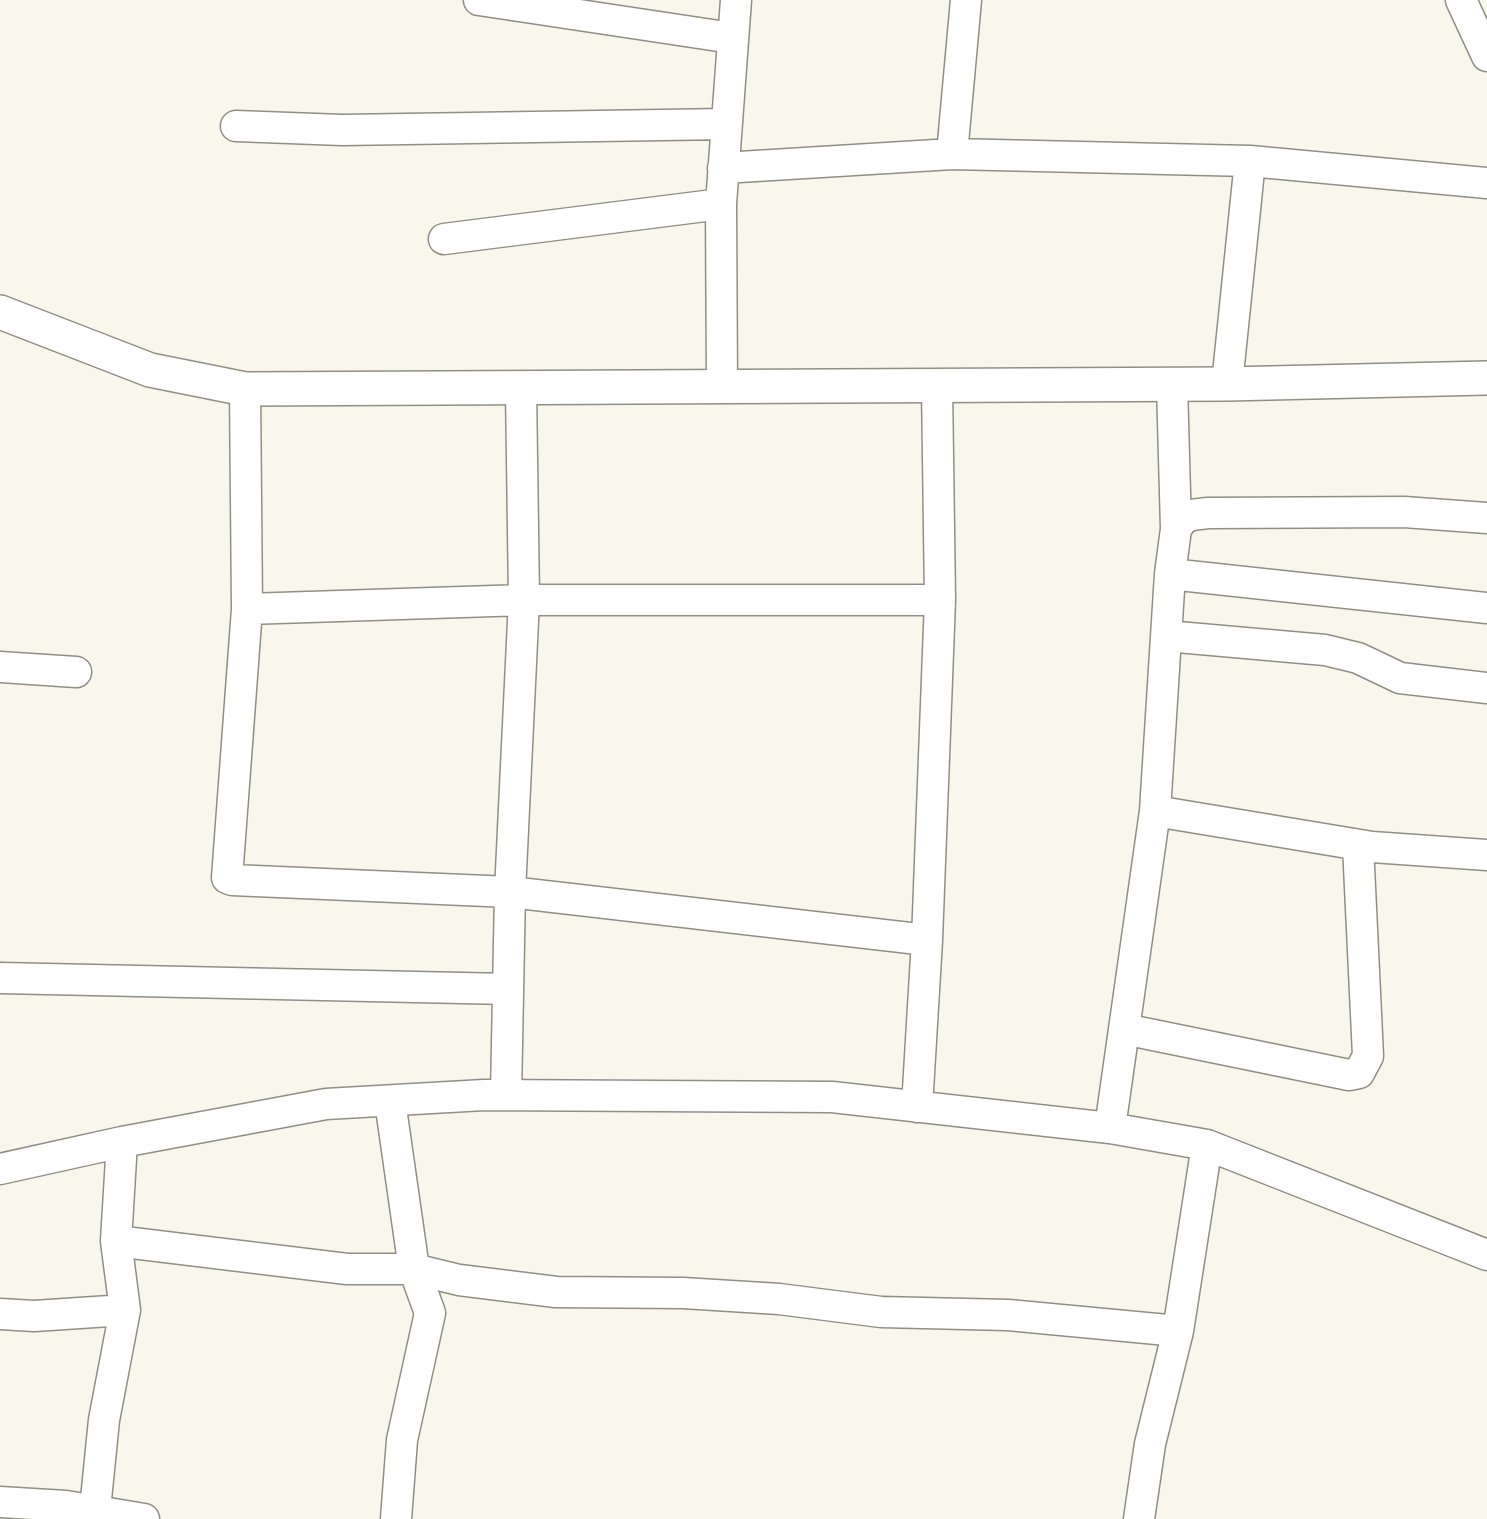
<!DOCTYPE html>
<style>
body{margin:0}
canvas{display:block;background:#f9f7eb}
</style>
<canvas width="1487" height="1519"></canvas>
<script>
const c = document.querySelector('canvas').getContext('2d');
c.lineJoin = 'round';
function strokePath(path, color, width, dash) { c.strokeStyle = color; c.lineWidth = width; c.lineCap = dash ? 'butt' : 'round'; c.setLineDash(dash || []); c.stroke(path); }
const minor = new Path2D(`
 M479,0l253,38
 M1461,0l26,56
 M236,126l106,4 384,-6
 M952,154l14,-154
 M723,168l229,-14 298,7 237,22
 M444,239l277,-35
 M1227,384l23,-223
 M1172,385l4,144
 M722,387l-1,-183 15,-204
 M245,389l2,220 -20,269 5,2 278,12 417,48
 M1170,574l317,34
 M247,609l277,-9h416
 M1166,636l159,14 33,8 42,20 87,10
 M0,667l76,5
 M1155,811l15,-237 6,-45 6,-9 9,-5 17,-2 196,-1 83,6
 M0,978l508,11
 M1124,1029l225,46 10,-2 9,-17 -10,-211
 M506,1095l4,-203 14,-292 -3,-212
 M390,1101l24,168 16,44 -28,127 -6,79
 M917,1107l10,-167 13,-340 -3,-214
 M1110,1128l97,17 -29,186 -28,113 -11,75
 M1207,1145l280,110
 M0,1169l122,-27 204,-38 158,-9 348,2 278,31 45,-317 217,36 115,8
 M116,1241l231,28h67l45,11 97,12 127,1 96,6 102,13 127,3 170,16
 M0,1314l34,2 91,-6
 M0,1502l66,4 78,13
 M94,1519l10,-99 21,-110 -9,-69 6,-99`);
const tertiary = new Path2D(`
 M0,312l150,58 95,19 982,-5 260,-6`);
strokePath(minor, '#918f84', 33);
strokePath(tertiary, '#918f84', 36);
strokePath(minor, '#fff', 30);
strokePath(tertiary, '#fff', 33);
</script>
